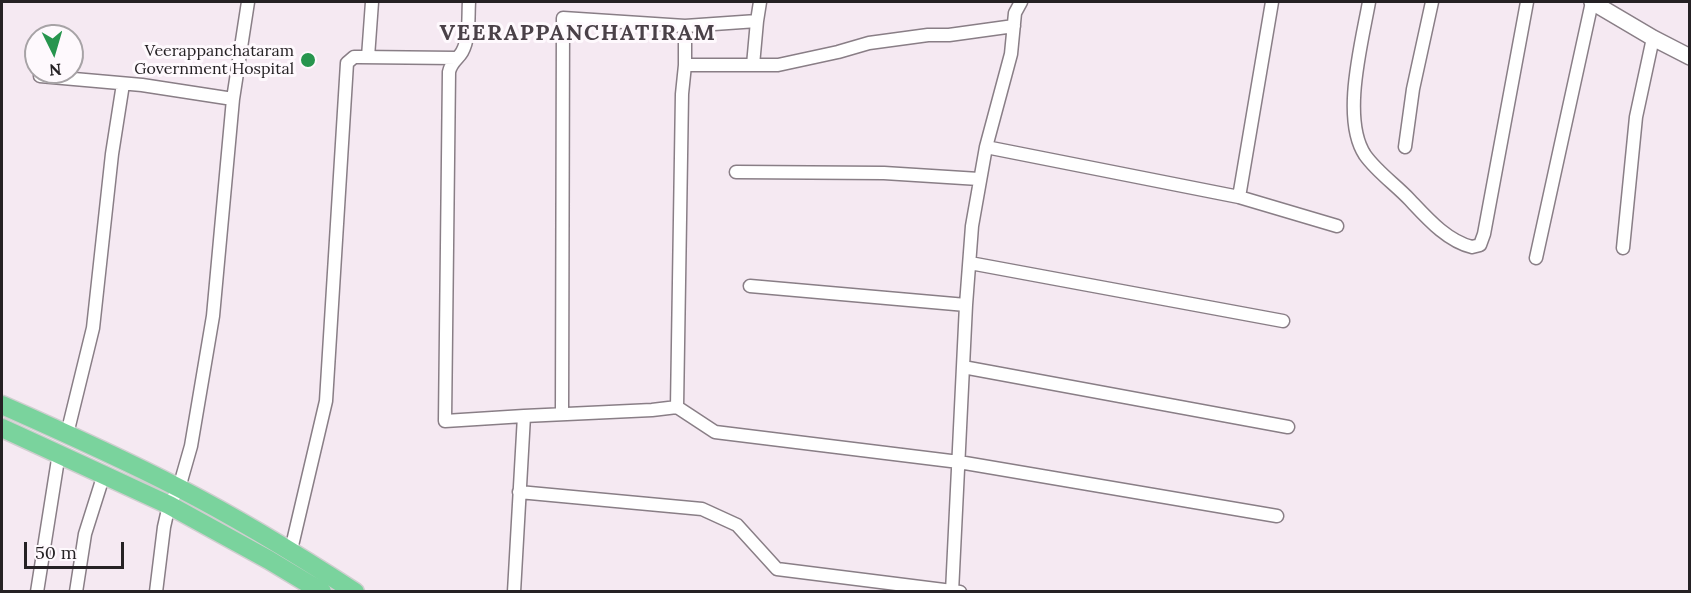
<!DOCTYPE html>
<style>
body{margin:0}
#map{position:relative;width:1691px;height:593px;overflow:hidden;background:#f5e9f2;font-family:Lora,serif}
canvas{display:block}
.frame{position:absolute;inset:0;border:3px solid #252124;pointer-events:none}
.north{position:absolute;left:24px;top:24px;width:60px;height:60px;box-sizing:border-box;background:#fef9fd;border:2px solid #a7a3a6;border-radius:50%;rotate:175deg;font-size:16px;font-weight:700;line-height:24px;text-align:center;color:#252124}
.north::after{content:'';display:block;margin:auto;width:21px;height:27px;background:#27954e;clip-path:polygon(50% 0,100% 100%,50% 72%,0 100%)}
.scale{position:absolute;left:24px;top:542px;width:100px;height:27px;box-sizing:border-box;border:3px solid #252124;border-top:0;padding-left:8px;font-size:18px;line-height:21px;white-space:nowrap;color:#252124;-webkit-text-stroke:4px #fef9fd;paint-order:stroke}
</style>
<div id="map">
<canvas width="1691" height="593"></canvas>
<div class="frame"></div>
<div class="north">N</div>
<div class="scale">50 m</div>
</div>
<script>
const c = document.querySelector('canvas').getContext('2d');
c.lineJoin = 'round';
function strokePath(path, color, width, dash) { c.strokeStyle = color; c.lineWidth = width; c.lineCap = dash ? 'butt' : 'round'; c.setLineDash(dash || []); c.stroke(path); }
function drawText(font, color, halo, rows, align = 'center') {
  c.font = font + ' Lora,serif'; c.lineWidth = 6; c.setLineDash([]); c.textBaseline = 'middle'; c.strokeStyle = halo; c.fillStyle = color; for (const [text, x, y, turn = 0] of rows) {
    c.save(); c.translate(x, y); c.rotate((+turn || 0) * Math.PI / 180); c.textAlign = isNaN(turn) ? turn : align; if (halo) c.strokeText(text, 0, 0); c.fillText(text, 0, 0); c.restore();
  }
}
const minor = new Path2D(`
 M469,2c-1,14 1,36 -7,50 -4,7 -11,10 -13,20l-4,349 79,-5
 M1369,2c-7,40 -28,117 -4,153 12,17 31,30 45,45 17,18 37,41 62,47l8,-2 4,-11 43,-232
 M368,57l4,-55
 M685,65h93l60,-13 31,-9 59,-8h21l65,-9
 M753,65l4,-44
 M40,76l102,9 91,14
 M986,147l253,50 33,-195
 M1405,147l8,-58 19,-87
 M736,172l148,1 95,6
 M1239,197l98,29
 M1623,248l13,-131 17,-79
 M1536,258l56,-256
 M970,263l313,58
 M750,286l216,19
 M963,367l325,60
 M677,407l38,25 244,30 318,54
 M562,414l1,-396 122,8
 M67,434l26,-106 19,-174 11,-70
 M519,492l183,17 35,16 40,44 183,23
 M291,550l35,-149 21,-338 7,-6h5l97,1
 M37,592l22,-139
 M76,592l9,-58 19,-60
 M156,592l8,-65 5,-22 10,-17 12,-42 22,-130 20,-217 15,-97
 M514,592l10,-176 128,-6 25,-3 5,-313 3,-29v-39l72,-5 3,-19
 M952,592l14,-287 6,-79 14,-79 25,-93 4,-41 6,-11`);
const tertiary = new Path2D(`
 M1592,2l61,36 37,19`);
const primary = new Path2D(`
 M2,405c59,26 119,53 177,83 60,31 119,67 176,104
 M2,428l167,77 100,55 53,32`);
strokePath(minor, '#897e86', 15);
strokePath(tertiary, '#897e86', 18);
strokePath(primary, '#cfcecf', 21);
strokePath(minor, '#fff', 12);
strokePath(tertiary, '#fff', 15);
strokePath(primary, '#7ad39d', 18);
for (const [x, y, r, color] of [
 [308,60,8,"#27954e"]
]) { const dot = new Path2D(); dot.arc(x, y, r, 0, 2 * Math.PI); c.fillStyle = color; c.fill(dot); strokePath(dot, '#fef9fd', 2); }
drawText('16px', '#252124', '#fef9fd', [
 ["Veerappanchataram",294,51],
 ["Government Hospital",294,69]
], 'right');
c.letterSpacing = '1.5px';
drawText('bold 22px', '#4a4148', '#fef9fd', [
 ["VEERAPPANCHATIRAM",578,34]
]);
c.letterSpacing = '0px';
</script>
